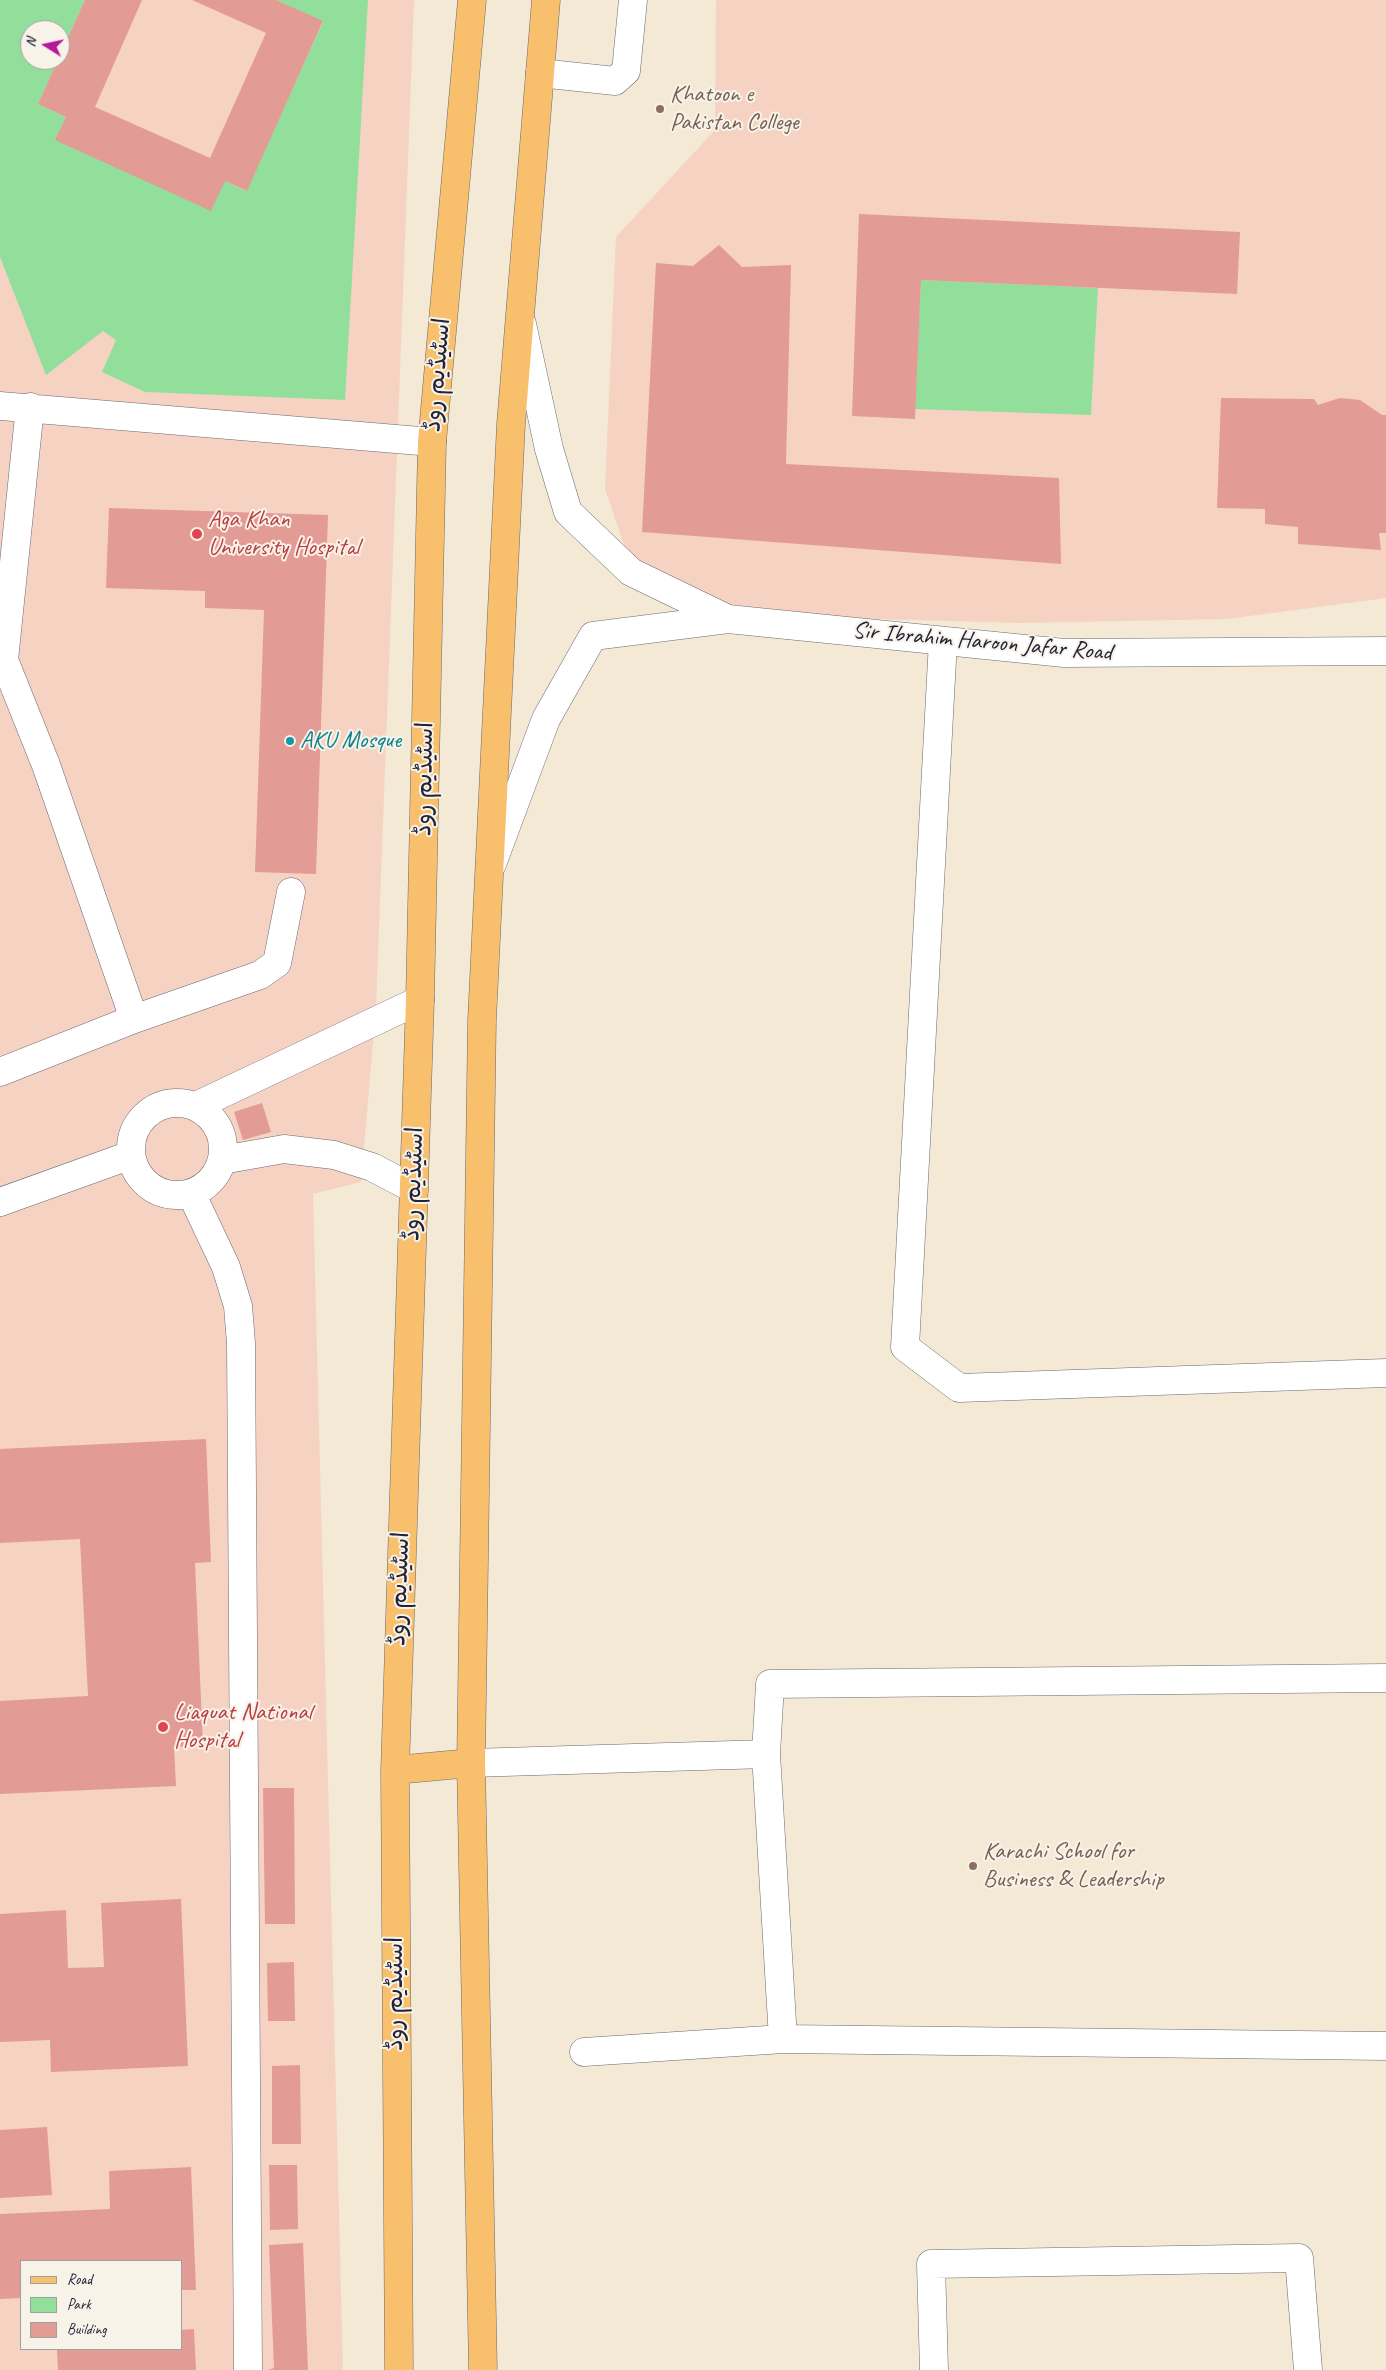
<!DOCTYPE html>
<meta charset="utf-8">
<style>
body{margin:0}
#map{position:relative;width:1386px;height:2370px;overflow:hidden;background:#f3e9d4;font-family:Caveat,sans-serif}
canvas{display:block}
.legend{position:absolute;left:20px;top:2260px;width:162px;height:90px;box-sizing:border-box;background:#f7f3e8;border:1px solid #a29fa3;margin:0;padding:6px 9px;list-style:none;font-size:15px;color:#22223b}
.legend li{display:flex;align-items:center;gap:10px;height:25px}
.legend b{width:25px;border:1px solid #a29fa3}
.north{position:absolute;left:20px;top:20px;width:50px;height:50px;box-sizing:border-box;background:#f7f3e8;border:1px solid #a29fa3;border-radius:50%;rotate:280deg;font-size:14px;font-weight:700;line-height:20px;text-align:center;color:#22223b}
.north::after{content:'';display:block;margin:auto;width:18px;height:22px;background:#b5179e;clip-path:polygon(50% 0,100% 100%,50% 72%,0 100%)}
</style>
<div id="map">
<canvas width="1386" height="2370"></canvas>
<ul class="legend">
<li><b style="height:6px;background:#f8bf6c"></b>Road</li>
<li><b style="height:14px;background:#92df9c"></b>Park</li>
<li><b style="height:14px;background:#e29b95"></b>Building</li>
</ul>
<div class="north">N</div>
</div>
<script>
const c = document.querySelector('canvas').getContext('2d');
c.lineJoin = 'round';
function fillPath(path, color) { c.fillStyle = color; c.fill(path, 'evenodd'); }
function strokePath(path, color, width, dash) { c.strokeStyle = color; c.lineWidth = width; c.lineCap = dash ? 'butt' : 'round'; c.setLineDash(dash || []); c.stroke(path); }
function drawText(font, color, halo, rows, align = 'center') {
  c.font = font + ' Caveat,"Playpen Sans Arabic",sans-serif'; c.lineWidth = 4; c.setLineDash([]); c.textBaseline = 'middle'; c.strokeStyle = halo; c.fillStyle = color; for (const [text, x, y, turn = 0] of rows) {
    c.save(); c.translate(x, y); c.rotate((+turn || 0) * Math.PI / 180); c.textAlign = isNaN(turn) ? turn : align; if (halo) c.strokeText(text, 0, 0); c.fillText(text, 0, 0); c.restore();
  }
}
fillPath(new Path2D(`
 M0,0h414l-38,1007 -15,175 -48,12 30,1176h-343zM30,30h30v30h-30zM21,2261h160v88h-160z
 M716,0h670v598l-159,21 -206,4 -178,-5 -124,-15 -87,-35 -27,-79 11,-252 99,-107z`), '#f6d2c3');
fillPath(new Path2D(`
 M0,0h85l-25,55v-25h-30v30h28l-20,44 28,13 -10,23 169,41 21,10 77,-169 -47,-22h92l-23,400 -200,-8 -43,-20 14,-32 -13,-9 -57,44 -46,-118z
 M921,280l177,8 -7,127 -176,-6z`), '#92df9c');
fillPath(new Path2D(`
 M85,0h57l-47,107 115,51 56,-125 -74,-33h84l47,21 -76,170 -22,-10 -14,30 -156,-71 11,-23 -28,-13 20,-44h2v-5z
 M859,214l381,18 -3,62 -316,-14 -6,139 -63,-3z
 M719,245l23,22 49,-2 -5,199 273,14 2,86 -419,-32 14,-269 37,3z
 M1221,398l93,1 4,6 22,-7 20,2 22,15h4v118h-7l2,17 -83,-6v-17l-33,-3v-15l-48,-1z
 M109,508l219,7 -12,359 -61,-2 9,-262 -59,-2v-17l-99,-3z
 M262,1103l9,29 -28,8 -9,-28z
 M206,1439l5,123 -16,1 8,183 -29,1 2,39 -176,8v-93l88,-5 -8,-157 -80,4v-94z
 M263,1788h31l1,136h-30z
 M181,1899l7,167 -137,6 -1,-32 -50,2v-128l66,-4 2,58 36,-1 -3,-64z
 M294,1962l1,59h-27l-1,-58z
 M300,2065l1,79h-29v-78z
 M47,2127l5,68 -52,3v-68z
 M269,2165h28l1,64 -28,1z
 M191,2167l5,123h-15v-29h-160v37l-21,1v-85l110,-5 -1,-38z
 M303,2243l5,127h-40l6,-2 -5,-123z
 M194,2329l2,41h-138l-1,-21h124v-19z`), '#e29b95');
const minor = new Path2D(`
 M540,73l75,8 11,-10 7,-71
 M522,324l27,125 19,63 63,60 97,47
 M0,406l432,36
 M30,407l-26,253 42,105 88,254
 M943,641l-38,706 54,41 427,-15
 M492,864l54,-145 47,-83 135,-17 336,34 322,-2
 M0,1072l134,-53 126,-44 17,-12 14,-71
 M131 1149a46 46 0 1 1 92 0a46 46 0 1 1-92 0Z
 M196,1106l224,-106
 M222,1160l62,-11 50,6 38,12 42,22
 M191,1193l35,74 12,39 3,37 7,1027
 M0,1202l131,-47
 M471,1763l295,-9 4,-70 616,-6
 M783,2039l603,7
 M584,2052l199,-13 -17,-285
 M934,2370l-3,-106 368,-6 9,112`);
const major = new Path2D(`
 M395,1770l76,-7
 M399,2370l-4,-600 25,-770 12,-558 40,-442
 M483,2370l-12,-607 11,-743 29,-596 35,-424`);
strokePath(minor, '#6b6871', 29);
strokePath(major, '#6b6871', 29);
strokePath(minor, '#fff', 28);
strokePath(major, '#f8bf6c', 28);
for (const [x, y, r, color] of [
 [660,109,5,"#8d6e63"],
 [197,534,6,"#e0444e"],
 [290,741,5,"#0f9aa8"],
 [163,1727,6,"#e0444e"],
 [973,1866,5,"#8d6e63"]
]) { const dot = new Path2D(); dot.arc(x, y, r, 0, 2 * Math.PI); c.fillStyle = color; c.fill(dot); strokePath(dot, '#f7f3e8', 2); }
drawText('24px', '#785e54', '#f7f3e8', [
 ["Khatoon e",670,95],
 ["Pakistan College",670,123],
 ["Karachi School for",983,1852],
 ["Business & Leadership",983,1880]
], 'left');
drawText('24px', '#22223b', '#f7f3e8', [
 ["اسٹیڈیم روڈ",438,375,-85],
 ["Sir Ibrahim Haroon Jafar Road",982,642,5],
 ["اسٹیڈیم روڈ",425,779,-89],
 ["اسٹیڈیم روڈ",414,1184,-88],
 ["اسٹیڈیم روڈ",400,1589,-88],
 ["اسٹیڈیم روڈ",396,1994,-90]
]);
drawText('24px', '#be3a42', '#f7f3e8', [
 ["Aga Khan",208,520],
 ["University Hospital",208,548],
 ["Liaquat National",174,1713],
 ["Hospital",174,1741]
], 'left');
drawText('24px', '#0d838f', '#f7f3e8', [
 ["AKU Mosque",300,741]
], 'left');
</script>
